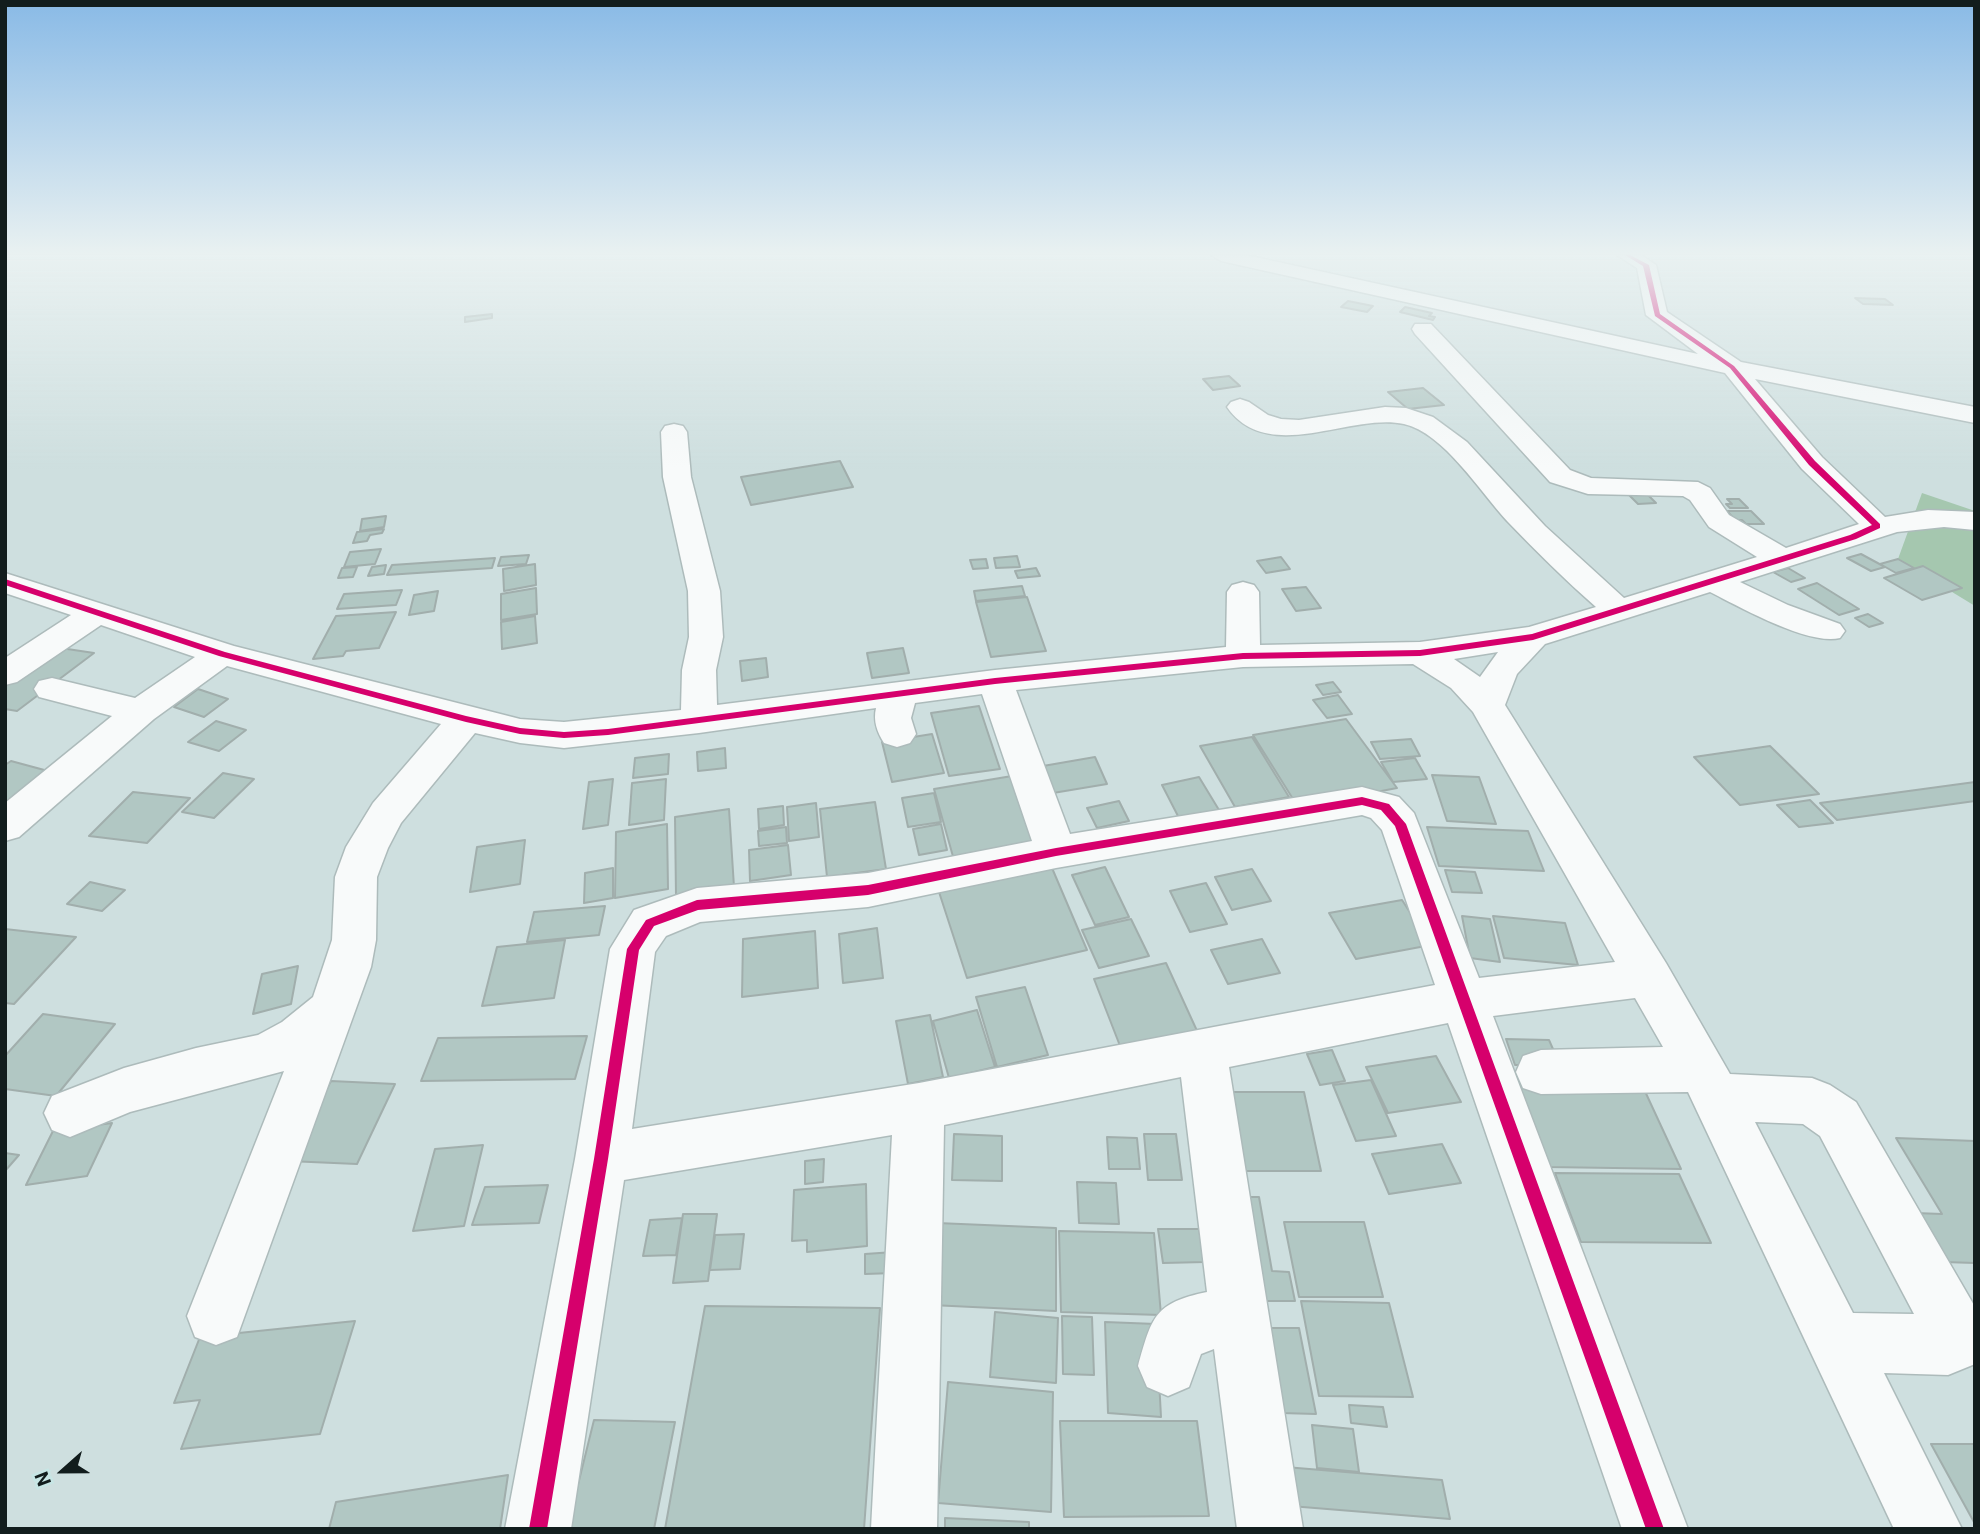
<!DOCTYPE html>
<style>
body{margin:0}
#map{position:relative;width:1980px;height:1534px;overflow:hidden;background:#cedfdf;font-family:Roboto,sans-serif}
canvas{display:block}
.frame{position:absolute;inset:0;border:7px solid #121d1d;pointer-events:none}
.north{position:absolute;left:28px;top:1436px;width:70px;height:70px;-webkit-text-stroke:5px #c7e6e5;paint-order:stroke;rotate:249deg;font-size:19px;font-weight:700;line-height:28px;text-align:center;color:#121d1d}
.north::after{content:'';display:block;margin:auto;width:24px;height:32px;background:#121d1d;clip-path:polygon(50% 0,100% 100%,50% 72%,0 100%)}
</style>
<div id="map">
<canvas width="1980" height="1534"></canvas>
<div class="frame"></div>
<div class="north">N</div>
</div>
<script>
const c = document.querySelector('canvas').getContext('2d');
c.lineJoin = 'round';
function fillPath(path, color) { c.fillStyle = color; c.fill(path, 'evenodd'); }
function strokePath(path, color, width, dash) { c.strokeStyle = color; c.lineWidth = width; c.lineCap = dash ? 'butt' : 'round'; c.setLineDash(dash || []); c.stroke(path); }
fillPath(new Path2D(`
 M1922,493l53,18v95l-77,-47z`), '#a5c7af');
const building = new Path2D(`
 M1855,298l30,1 8,6 -30,-1z
 M1348,301l25,5 -6,6 -26,-5z
 M1405,307l27,6 -3,3 6,1 -2,3 -33,-8z
 M492,314v4l-27,4v-5z
 M1229,376l11,10 -27,4 -10,-11z
 M1423,388l21,17 -36,4 -20,-17z
 M840,461l13,26 -102,18 -10,-28z
 M1647,494l9,9 -18,1 -9,-9z
 M1727,499h12l9,9h-18l-4,-4h6z
 M1727,511h24l13,13h-18l-4,-4h-7z
 M386,516l-2,11 -24,4 2,-12z
 M384,529l-2,4 -12,2 -3,6 -14,2 4,-11z
 M381,549l-6,15 -31,3 6,-15z
 M1861,554l24,13 -14,4 -24,-13z
 M529,555l-3,9 -28,2 3,-9z
 M1017,556l3,11 -24,1 -2,-10z
 M1281,557l9,12 -24,4 -9,-12z
 M495,558l-3,10 -105,7 5,-10z
 M986,559l2,9 -15,1 -3,-9z
 M1898,559l16,9 -18,5 -16,-9z
 M535,564l1,21 -32,6 -1,-22z
 M386,565l-2,9 -16,2 4,-9z
 M1923,566l39,22 -40,12 -38,-22z
 M357,567l-4,10 -15,1 4,-10z
 M1036,568l4,8 -22,2 -3,-7z
 M1788,568l17,10 -14,4 -18,-10z
 M1817,583l42,26 -20,6 -41,-26z
 M1022,586l3,10 -49,5 -2,-10z
 M1306,587l15,21 -25,3 -14,-22z
 M536,588l1,26 -36,6v-26z
 M402,590l-6,15 -59,4 7,-15z
 M438,591l-4,20 -25,4 5,-20z
 M1027,597l19,54 -55,6 -15,-55z
 M396,612l-17,36 -33,3 -3,5 -30,3 23,-43z
 M1868,614l15,9 -14,4 -14,-9z
 M535,616l2,27 -35,6 -1,-27z
 M54,647l40,6 -77,58 -12,-2v-27z
 M903,648l6,25 -37,5 -5,-25z
 M766,658l2,19 -26,4 -2,-20z
 M1333,682l8,10 -18,3 -7,-10z
 M198,689l30,10 -24,18 -30,-10z
 M1338,695l14,19 -25,4 -14,-18z
 M979,706l21,63 -51,7 -18,-63z
 M1346,719l51,69 -99,19 -45,-72z
 M216,721l30,9 -27,21 -31,-9z
 M932,734l12,39 -52,9 -10,-40z
 M1252,737l37,60 -54,10 -35,-61z
 M1411,739l9,17 -40,3 -9,-17z
 M1770,746l49,48 -79,11 -46,-48z
 M725,748l1,20 -28,3 -1,-19z
 M669,754l-1,20 -35,4 2,-20z
 M1095,757l12,27 -54,9 -10,-27z
 M1415,758l12,21 -34,3 -12,-20z
 M11,761l37,10 -43,32v-38z
 M223,773l31,6 -40,39 -32,-6z
 M1024,774l26,69 -96,17 -20,-71z
 M1432,775l47,2 17,47 -49,-3z
 M1199,777l20,33 -40,8 -17,-33z
 M613,779l-5,46 -25,4 6,-47z
 M666,779l-2,41 -35,5 3,-42z
 M1975,782v19l-138,19 -17,-17z
 M133,792l57,6 -43,45 -58,-7z
 M934,793l7,29 -33,5 -6,-29z
 M1810,800l23,23 -34,4 -22,-22z
 M1119,801l10,20 -32,7 -10,-20z
 M875,802l11,67 -59,8 -7,-68z
 M816,803l3,34 -30,4 -2,-34z
 M783,806l1,19 -25,4 -1,-20z
 M729,809l5,78 -58,9 -1,-79z
 M667,824l1,65 -53,9 1,-66z
 M941,824l6,26 -28,5 -6,-26z
 M786,827l1,16 -28,3 -1,-15z
 M1427,827l101,4 16,40 -105,-5z
 M525,840l-5,44 -50,8 7,-45z
 M788,845l3,30 -41,6 -1,-31z
 M1105,867l24,50 -34,8 -23,-50z
 M613,868v30l-29,5 1,-30z
 M1052,868l35,82 -120,28 -28,-86z
 M1252,869l19,32 -39,9 -17,-33z
 M1445,870l30,2 7,21 -30,-1z
 M90,882l35,8 -23,21 -35,-7z
 M1206,883l21,41 -37,8 -20,-41z
 M1402,900l29,45 -75,14 -27,-46z
 M605,906l-6,29 -72,7 7,-30z
 M1462,916l28,3 10,43 -30,-4z
 M1493,916l72,7 13,42 -74,-7z
 M1131,919l18,37 -50,12 -17,-38z
 M877,928l6,50 -40,5 -4,-49z
 M5,929l71,8 -62,67 -9,-1z
 M815,931l3,57 -76,9 1,-58z
 M1262,939l18,34 -52,11 -17,-34z
 M565,940l-11,58 -72,8 15,-59z
 M1166,963l32,70 -76,18 -28,-72z
 M298,966l-7,38 -38,10 9,-40z
 M1025,987l23,68 -51,12 -21,-70z
 M977,1010l18,57 -46,11 -16,-57z
 M43,1014l72,10 -59,72 -51,-7v-33z
 M930,1015l13,62 -35,7 -12,-63z
 M587,1036l-12,43 -154,2 17,-43z
 M1506,1039l43,1 11,25h-45z
 M1332,1050l13,31 -25,4 -13,-31z
 M1436,1056l25,46 -73,11 -22,-46z
 M1371,1080l25,56 -40,5 -23,-56z
 M331,1081l64,3 -38,80 -69,-3z
 M1517,1087h126l38,82 -134,-2z
 M1217,1092h87l17,79h-90z
 M112,1123l-25,53 -61,9 27,-54z
 M954,1134l48,2v45l-50,-1z
 M1144,1134h32l6,46h-34z
 M1107,1137l30,1 3,31h-31z
 M1896,1138l79,3v122l-31,-1 -29,-49 27,1z
 M1442,1144l19,39 -72,11 -17,-40z
 M483,1145l-19,81 -51,5 22,-82z
 M5,1153l14,2 -14,16z
 M824,1159l-1,23 -18,2v-23z
 M1555,1173l124,1 32,69 -130,-1z
 M1077,1182l39,1 3,41 -40,-1z
 M866,1184l1,62 -60,6v-12l-15,1 2,-51z
 M548,1185l-9,38 -67,2 13,-38z
 M1243,1197h16l13,74 17,1 6,29h-34z
 M683,1214h34l-9,67 -35,2z
 M682,1218l-6,37 -33,1 7,-36z
 M1284,1222h80l19,75h-84z
 M937,1223l119,5v83l-125,-6z
 M1158,1229h41l6,33 -42,1z
 M1059,1231l95,2 7,82 -100,-3z
 M744,1234l-4,35 -30,1 5,-35z
 M894,1252v21l-29,1v-20z
 M1301,1301l88,2 24,94 -94,-1z
 M705,1306l175,2 -16,221h-199z
 M995,1312l63,6 -2,65 -66,-6z
 M1062,1316l30,1 2,58 -31,-1z
 M355,1321l-35,113 -139,15 19,-49 -26,3 26,-66z
 M1105,1322l51,2 5,93 -53,-4z
 M1265,1328h34l17,86 -35,-1z
 M948,1382l105,10 -2,120 -113,-9z
 M1349,1405l34,2 4,20 -36,-4z
 M594,1420l81,2 -21,107h-87z
 M1060,1421h137l12,95 -145,1z
 M1312,1425l41,4 6,43 -42,-4z
 M1931,1444h44v80z
 M1273,1466l169,14 8,39 -172,-14z
 M508,1475l-8,54h-171l7,-27z
 M945,1518l84,4v7h-84z`);
fillPath(building, '#b1c7c3');
strokePath(building, '#a1aeac', 2);
const minor = new Path2D(`
 M1211,255h35l452,99 -52,-39 -9,-47 -20,-13h24l15,10 11,47 74,50 234,45v16l-220,-44 67,78 63,60 43,-7 47,2v18l-31,-3 -47,5 -157,50 48,23 52,19 5,7 -5,7c-31,8 -100,-31 -130,-46l-165,52 -28,30 -12,31 161,258 64,111 82,4 18,7 26,17 119,205v57l-27,11 -64,-2 78,156h-68l-206,-437 -147,2 -18,-6 -7,-16 7,-16 18,-6 122,-3 -28,-49 -142,18 195,513h-66l-174,-506 -219,44 74,462h-66l-23,-180 -13,5 -12,33 -21,9 -21,-9 -9,-21c14,-49 16,-63 69,-74l-26,-215 -237,48 -7,404h-66l21,-394 -268,45 -53,349h-66l70,-370 35,-210 24,-39 63,-22 171,-15 164,-32 -50,-147 -67,9 -4,15 5,16 -6,9 -13,4 -13,-4c-7,-11 -11,-22 -8,-35l-177,25 -135,15 -44,-5 -45,-10 -74,90 -13,25 -11,29 -1,63 -5,27 -134,370 -21,8 -21,-8 -8,-21 97,-245 -154,41 -60,25 -18,-7 -8,-17 8,-17 72,-28 72,-20 62,-13 24,-13 31,-25 19,-57 3,-63 11,-30 27,-44 68,-79 -214,-58 -73,53 -135,118 -14,4v-38l107,-87 -73,-19 -5,-8 5,-8 13,-3 83,20 60,-41 -94,-32 -84,57 -12,3v-27l66,-43 -66,-22v-20l229,73 286,73 44,3 117,-12 1,-40 7,-33 -1,-46 -25,-114 -2,-45 4,-6 9,-2 9,2 4,6 4,45 29,114 3,46 -7,33 1,35 278,-35 231,-23 1,-55 5,-7 11,-3 11,3 5,7 1,53 160,-3 109,-15 67,-20c-31,-27 -60,-56 -88,-85 -28,-30 -64,-89 -104,-98 -53,-12 -136,42 -177,-17l4,-5 9,-3 9,3 19,13 13,4 18,1 86,-13 21,1 27,9 34,25 78,84 79,72 133,-41 -48,-30 -19,-27 -7,-4 -95,-2 -38,-12 -135,-148 -3,-5 3,-5h16l139,146 21,8 107,4 12,6 19,27 57,33 73,-24 -57,-55 -77,-96 -504,-112zM1498,652l-18,25 -26,-18zM1413,664l38,24 22,24 142,250 -136,16 -65,-165 -15,-16 -37,-10 -292,47 -54,-144 227,-23zM1362,815l9,3 11,12 53,155 -516,98 -287,46 23,-177 11,-16 34,-14 168,-15 188,-39zM1755,1122l48,2 17,12 94,178 -61,-1z`);
strokePath(minor, '#adbbbb', 3);
fillPath(minor, '#f8fafa');
fillPath(new Path2D(`
 M1625,255h5l19,10 11,49 74,52 81,95 65,63v4l-24,11 -323,101 -113,16 -177,3 -248,25 -387,51 -44,3 -44,-4 -54,-12 -247,-66 -214,-71v-6l220,73 241,64 54,12 44,4 44,-3 387,-51 248,-25 177,-3 112,-16 318,-99 22,-10 -63,-60 -79,-97 -75,-52 -12,-50z
 M1362,797l27,7 17,20 258,705h-18l-251,-703 -14,-16 -19,-5 -306,51 -188,39 -170,15 -44,16 -15,24 -31,209 -61,370h-18l65,-370 33,-210 19,-29 51,-20 171,-15 188,-37z`), '#d6006c');
const sky = c.createLinearGradient(0, 0, 0, 469);
sky.addColorStop(0, '#89bae6');
sky.addColorStop(0.54, '#e9f1f1');
sky.addColorStop(1, '#e9f1f100');
c.fillStyle = sky;
c.fillRect(0, 0, 1980, 469);
</script>
